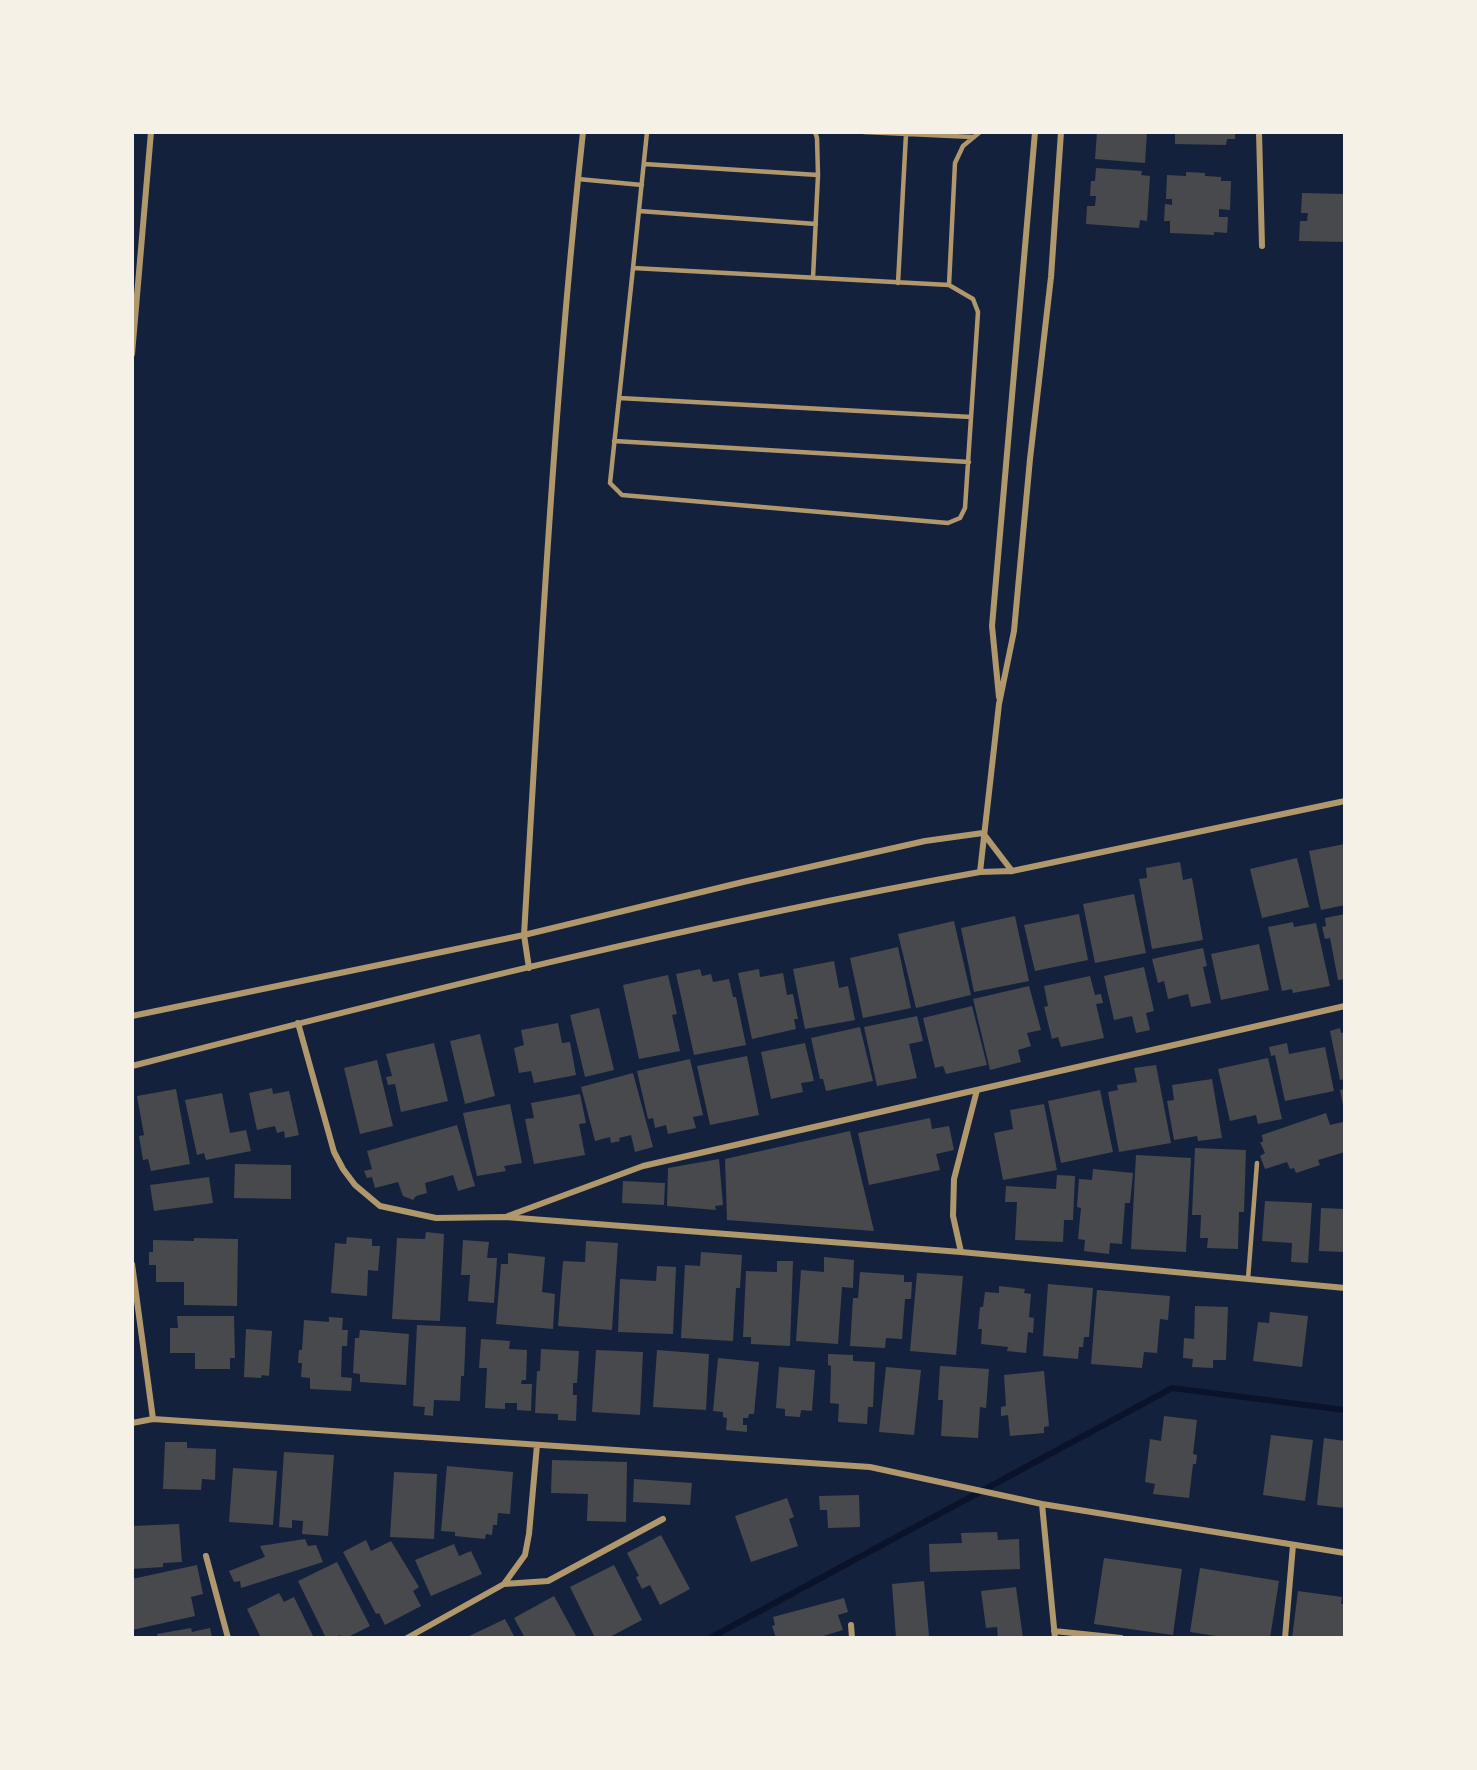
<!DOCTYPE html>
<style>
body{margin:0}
#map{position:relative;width:1477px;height:1770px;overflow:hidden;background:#14213d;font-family:"Noto Sans",sans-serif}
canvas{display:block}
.frame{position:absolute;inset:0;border:134px solid #f6f1e7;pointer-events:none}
</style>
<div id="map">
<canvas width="1477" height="1770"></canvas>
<div class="frame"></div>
</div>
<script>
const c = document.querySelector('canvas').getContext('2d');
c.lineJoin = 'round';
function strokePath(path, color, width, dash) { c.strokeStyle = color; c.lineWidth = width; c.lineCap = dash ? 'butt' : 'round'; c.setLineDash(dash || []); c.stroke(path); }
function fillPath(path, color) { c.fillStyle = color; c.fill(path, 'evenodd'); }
strokePath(new Path2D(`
 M710,1638l462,-250 173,22`), '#0b132b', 6);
fillPath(new Path2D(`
 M1097,132h50l-2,31 -50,-4z
 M1175,132h56l4,2v5h-8l-1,6 -51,-1z
 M1096,168l46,3 -1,4 9,1 -3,45 -7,-1 -1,8 -53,-4 1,-18h8l1,-10h-6l1,-15h4z
 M1186,172l19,1v3l16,1v4h10l-1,29 -11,-1v8h9l-1,16 -13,-1v3l-44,-2v-12h-6l1,-17 7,1v-6h-6l1,-24 19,1z
 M1302,193l43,1v48l-46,-1 1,-20h7l1,-8h-7z
 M1345,844v61l-24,5 -12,-59z
 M1297,858l12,49 -47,11 -12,-49z
 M1180,862l3,18 9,-2 11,62 -51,9 -13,-70 8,-1 -1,-10z
 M1134,894l12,59 -51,10 -12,-59z
 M1079,914l9,46 -53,11 -11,-46z
 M1345,914v65l-7,1 -8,-42 -5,1 -3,-12 4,-1 -1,-8z
 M1015,916l14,65 -55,11 -13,-64z
 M954,921l17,74 -55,13 -18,-74z
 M1293,922l1,5 22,-4 14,63 -37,7 -1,-4 -10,2 -14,-64z
 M1259,944l10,46 -48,10 -10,-46z
 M898,947l13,61 -48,10 -13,-60z
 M1203,948l4,18 -4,1 8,36 -20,4 -3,-13 -20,5 -4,-18 -6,2 -6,-24z
 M834,961l5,27 9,-2 7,34 -50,9 -12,-60z
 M1144,967l10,44 -8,2 4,17 -14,3 -4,-17 -18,4 -10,-44z
 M700,969l2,7 9,-2 2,8 16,-3 4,18h3l10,48 -52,10 -18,-81z
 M759,969l1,8 23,-4 4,22 6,-1 5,25h-4l2,10 -44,10 -14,-66z
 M668,975l9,39 -5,1 8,36 -41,8 -16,-74z
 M1090,976l5,19 6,-1 2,9 -7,1 8,34 -43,9 -3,-10 -6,2 -8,-32 4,-1 -4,-20z
 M1029,986l12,44 -14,3 4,13 -13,4 3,12 -31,8 -17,-71z
 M972,1006l15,59 -41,9 -3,-8 -8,2 -12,-50z
 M599,1008l15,62 -29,7 -15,-62z
 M917,1016l6,25 -14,3 8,34 -40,8 -13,-59z
 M558,1023l4,20 8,-1 6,33 -42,8 -3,-12 -12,2 -5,-25 10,-3 -3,-15z
 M860,1027l13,54 -47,10 -3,-12h-3l-9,-41z
 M1340,1028l1,5 4,-1v47l-5,1 -10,-49z
 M480,1034l15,62 -30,8 -15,-63z
 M434,1043l14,58 -47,11 -6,-28 -7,1 -2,-8 6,-1 -6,-22z
 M805,1043l9,38 -13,2 2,9 -32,7 -10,-47z
 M1287,1043l2,11 36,-7 9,44 -49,10 -10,-46 -4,1 -2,-9z
 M747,1056l12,59 -49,10 -13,-59z
 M1268,1058l14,61 -24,5 -2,-9 -26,6 -12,-52z
 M690,1059l13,56 -10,2 3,11 -28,6 -2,-9 -11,3 -2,-10 -5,1 -11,-48z
 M377,1060l16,66 -33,8 -16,-66z
 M1156,1065l15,78 -52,9 -11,-60 10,-2 -1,-5 20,-3 -3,-14z
 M633,1073l20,74 -18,5 -4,-17 -12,3 1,3 -9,2 -1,-6 -15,4 -14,-54z
 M1212,1079l10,59 -24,3 -1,-5 -23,4 -7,-39 7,-1 -2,-15z
 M272,1088l1,6 16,-3 10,44 -14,3 -1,-7 -7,2 -2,-7 -18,4 -8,-37z
 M176,1089l14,75 -39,7 -3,-12 -5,1 -4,-24 5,-1 -7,-39z
 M1345,1089v21l-1,1 -4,-21z
 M1100,1090l13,62 -52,11 -13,-62z
 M222,1093l8,40 16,-3 5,21 -45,9 -2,-7 -7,2 -12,-55z
 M580,1094l6,29 -7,1 6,31 -51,9 -9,-45 9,-1 -3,-15z
 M510,1104l12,59 -18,3 2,5 -29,5 -14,-63z
 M1044,1104l13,66 -54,10 -9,-47 19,-4 -3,-19z
 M1326,1113l4,12 13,-3 2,7v23l-27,8 2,5 -24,8 -2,-5 -4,1 -3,-7 -22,7 -5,-13 5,-3 -5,-11h3l-1,-7z
 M930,1118l2,11 17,-3 5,24 -18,4 4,16 -71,15 -11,-52z
 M457,1125l18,61 -17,5 -5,-16 -28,8 2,10 -11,3 -3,4 -10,-4 -5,-14 -23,6 -3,-11 -5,1 -3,-7 8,-2 -5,-18z
 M850,1131l24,100 -147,-11 -2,-61z
 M1195,1148l51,2 -2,62h-5l-1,37 -31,-1 1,-10h-8l1,-23h-9z
 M1136,1155l55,3 -5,94 -55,-3z
 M719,1159l4,46 -8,1 1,4 -49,-4 1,-38z
 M235,1164l56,1v34l-57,-1z
 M1093,1169l40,4 -3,30h-5l-3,41 -12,-1 -1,11 -25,-3 1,-11 -7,-1 3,-31 -4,-1 2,-28 13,1z
 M1057,1175l18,1 -2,44h-9l-1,22 -48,-2 2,-38h-12l1,-16 50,3z
 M209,1177l4,26 -59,8 -4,-26z
 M623,1181l42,2 -1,22 -42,-2z
 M1265,1201l47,2 -4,60 -17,-1 1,-19 -30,-2z
 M1321,1208l24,1v43l-26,-1z
 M426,1232l18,2 -4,87 -48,-2 5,-81 28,1z
 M347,1237l25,2v7h8l-2,25 -10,-1 -1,26 -36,-3 4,-50 11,1z
 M194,1238l44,1 -1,67 -53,-1v-23h-28v-17h-7v-13h4v-12l41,1z
 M463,1240l26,2 -2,16h10l-3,45 -26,-2 2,-26h-9z
 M586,1241l32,2 -6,87 -54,-4 5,-65 22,1z
 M701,1252l41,3 -2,33h-4l-3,53 -52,-3 4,-73 15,1z
 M508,1253l37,4 -3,35 13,2 -2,35 -57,-5 5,-60h7z
 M824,1257l30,3 -1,28 -11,-1 -4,57 -42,-3 5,-71 23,2z
 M777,1261h16l-3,85 -39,-2v-7h-8l3,-66 31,1z
 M657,1266l19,1 -3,67 -55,-2 2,-53 36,2z
 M860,1272l44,3v7h8l-1,17h-6l-3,40 -16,-1 -1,10 -35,-2 3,-48h5z
 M917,1273l46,3 -7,79 -46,-4z
 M1048,1284l45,4 -4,49h-5l-1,10h-4l-1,12 -35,-3z
 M999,1286l26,3 -1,4 7,1 -2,23 5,1 -1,15 -5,-1 -2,21 -19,-2 1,-4 -27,-3 1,-15h-4l2,-22h3l2,-15 14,1z
 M1097,1290l73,6 -2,24 -8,-1 -3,34 -13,-1 -2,16 -51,-4z
 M1195,1306l33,1 -2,53h-13v8l-21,-1 1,-8 -10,-1 1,-20 10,1z
 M1270,1312l38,4 -6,51 -49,-6 5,-39 11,1z
 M177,1316h57l1,42h-5v11h-35v-16h-25v-25h8z
 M329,1317l14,1 -1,12h6l-1,16h-5l-1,31 11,1 -1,13 -41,-2v-11l-9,-1 1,-14h-4l1,-13h3l2,-30 25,2z
 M417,1325l49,2 -2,49h-3l-1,25 -26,-1 -1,16 -9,-1 1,-8 -12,-1z
 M246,1329l26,2 -3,45 -7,-1 -1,3 -17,-1z
 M360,1330l49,4 -3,51 -46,-3v-8l-7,-1 2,-35h4z
 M481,1339l29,2 -1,8 18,1 -1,30h-4l-1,4h11l-1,27 -14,-1v-7h-12v6l-20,-1 2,-40h-8z
 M541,1349l38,2 -2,32h-4v12h4l-1,26 -18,-1v-6l-23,-1 2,-42h3z
 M596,1350l47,2 -3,63 -48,-3z
 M657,1350l52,4 -3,56 -53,-3z
 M828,1354l25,1v6l22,1 -2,45h-5l-1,17 -29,-2 1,-18 -9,-1 1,-37 -3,-1z
 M718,1358l41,4 -5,52h-5l-1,4h-5v7h4v7l-21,-2 1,-12 -4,-1v-5l-10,-1z
 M940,1366l49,3 -3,39 -6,-1 -2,31 -37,-2 2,-36h-5z
 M779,1367l36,3 -3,41 -11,-1 -1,7 -15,-1v-7l-9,-1z
 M886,1367l35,3 -7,65 -35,-3z
 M1044,1371l5,55 -5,1v6l-34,3 -2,-21 -7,1v-9l5,-1 -2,-31z
 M1164,1416l33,4 -4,34 4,1 -1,9h-3l-4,34 -36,-4 2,-10 -10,-2 5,-43 11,2z
 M1271,1435l42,5 -8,61 -42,-6z
 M1324,1438l21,3v67l-28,-3z
 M165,1442h22v6l29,1 -1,31 -13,-1 -1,11 -38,-1z
 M284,1452l50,3 -6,81 -26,-2 1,-13 -11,-1v8l-13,-1z
 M552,1460l75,2 -1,60 -39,-1 1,-27 -37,-1z
 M447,1466l66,6 -3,42 -12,-1 -1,12h-4l-1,10 -6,-1 -1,5 -30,-3v-4l-14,-1z
 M233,1468l44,3 -4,54 -44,-3z
 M394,1472l43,2 -3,65 -44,-2z
 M634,1479l58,4 -2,22 -57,-3z
 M859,1495l1,32 -32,1 -1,-18h-7l-1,-14z
 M787,1498l7,19 -5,2 9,27 -47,16 -16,-46z
 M179,1524l3,38 -19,1v4l-31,2v-43z
 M997,1532l1,8 21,-1 1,30 -90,3 -1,-28 33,-1 -1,-10z
 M661,1535l29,54 -30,16 -10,-20 -8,4 -6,-12 3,-1 -12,-23z
 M305,1539l3,7 8,-1 7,17 -82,26 -1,-7 -6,1 -5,-11 36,-14 -5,-11z
 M366,1540l5,11 20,-10 28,46 -6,4 8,15 -36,19 -6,-12 -3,1 -33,-62z
 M454,1544l5,12 12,-5 11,23 -51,22 -16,-36z
 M1104,1558l78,11 -9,66 -79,-11z
 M337,1562l33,64 -24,12h-4l-2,-3 -7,3h-7l-28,-57z
 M197,1565l6,29 -12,3 4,19 -63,14v-51z
 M614,1565l28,55 -34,18h-13l-25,-51z
 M1200,1568l79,13 -9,57h-41l-39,-6z
 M924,1581l5,55 -33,2 -4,-54z
 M1016,1587l7,51h-25l-1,-11 -11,1 -5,-37z
 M1298,1591l44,6 -1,7h4v34h-53z
 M279,1593l5,9 10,-5 19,39 -2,2h-50l-14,-29z
 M554,1596l23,42h-52l-11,-20z
 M844,1598l4,14 -10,3 5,15 -23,7 1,1h-45l-4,-12 3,-1 -2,-8z
 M505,1619l10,19h-50z
 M191,1628l1,4 18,-4 2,10h-54l-1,-4z`), '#48494c');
strokePath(new Path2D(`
 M864,132l109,5
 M644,164l174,11
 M578,179l64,6
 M639,211l177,13
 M633,268l-23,215 12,12 326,28 12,-5 5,-10 13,-196 -5,-13 -24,-14 -316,-17 14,-136
 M813,278l5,-103 -1,-37 -2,-6
 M898,283l8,-149
 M949,285l6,-122 8,-17 17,-14
 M619,398l352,19
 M614,441l355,21
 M1248,1279l9,-116`), '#b1986c', 4.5);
strokePath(new Path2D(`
 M1259,132l3,114
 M132,354l19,-222
 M999,697l-7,-71 43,-494
 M983,833l29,38
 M980,872l19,-168 15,-73 16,-172 21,-182 10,-145
 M529,968l-5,-33c16,-268 30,-536 59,-803
 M132,1016l392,-81 219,-53 182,-41 58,-8
 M298,1023l36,129 9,17 12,16 25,21 56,12 69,-1 456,35 384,36
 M132,1066c281,-72 563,-143 848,-194l32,-1 333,-70
 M508,1216l135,-50 702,-160
 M961,1252l-8,-36 1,-37 23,-89
 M132,1264l21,155
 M132,1423l21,-4 717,48 172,37 303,49
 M1042,1504l13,134
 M206,1556l22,82
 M504,1584l44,-3 115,-62
 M851,1625l1,13
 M1054,1631l67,7
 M407,1638l97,-54 21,-29 4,-21 8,-89
 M1285,1638l8,-93`), '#b1986c', 6);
</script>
